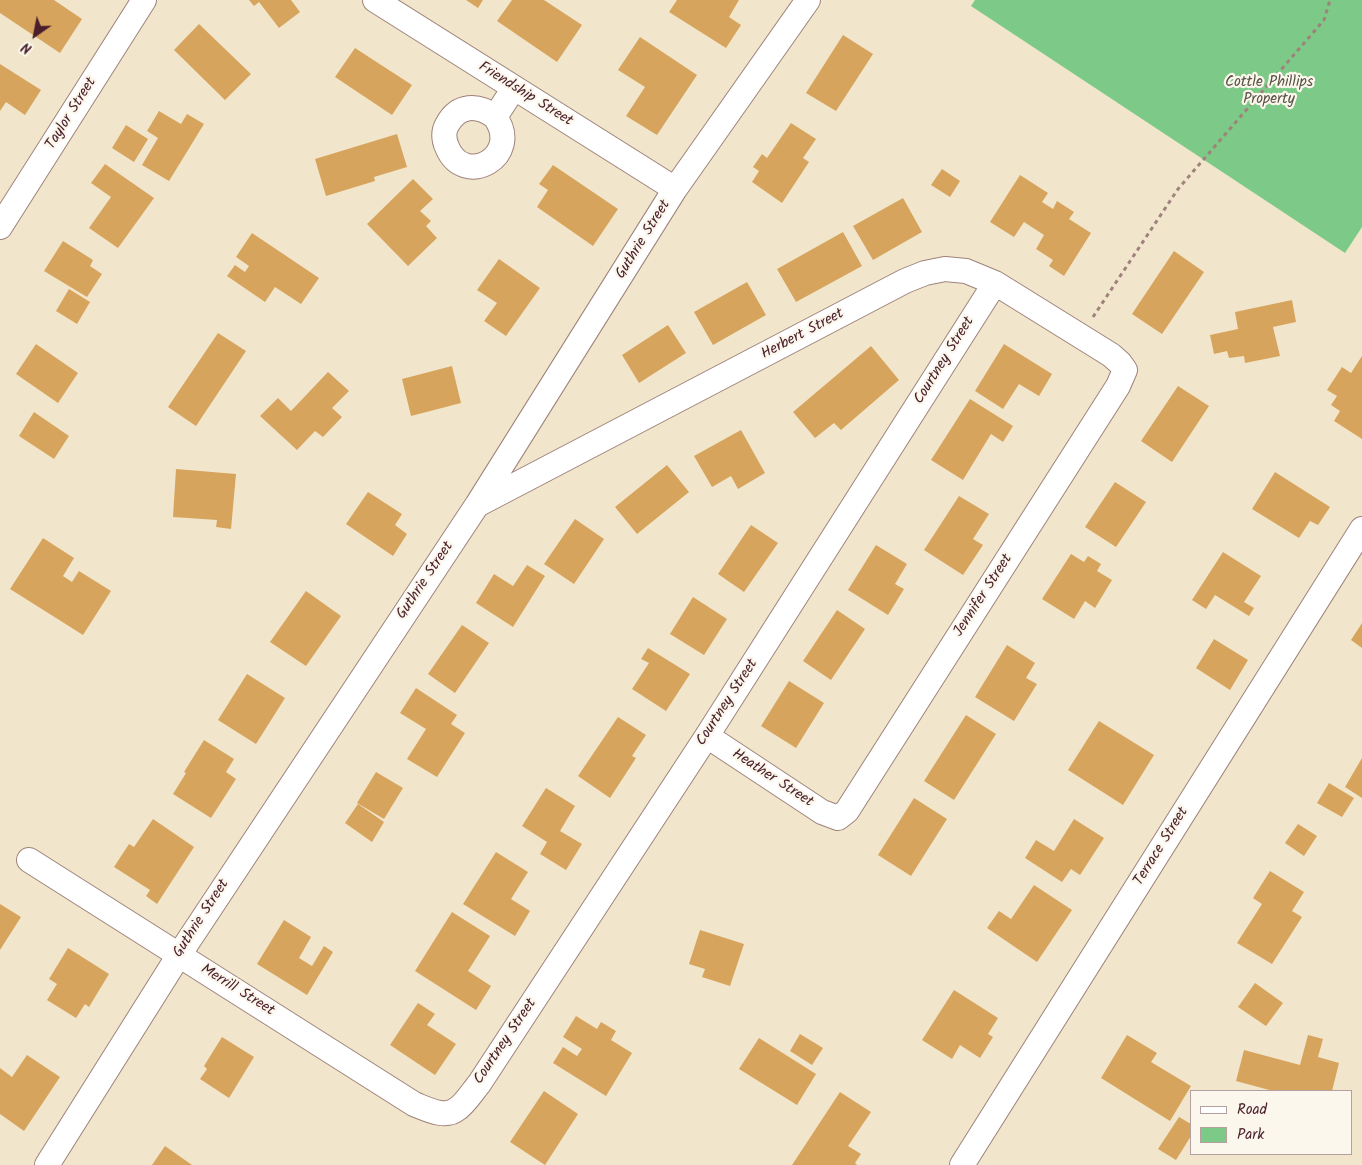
<!DOCTYPE html>
<style>
body{margin:0}
#map{position:relative;width:1362px;height:1165px;overflow:hidden;background:#f1e6cb;font-family:Kalam,sans-serif}
canvas{display:block}
.legend{position:absolute;left:1190px;top:1090px;width:162px;height:65px;box-sizing:border-box;background:#fbf7ec;border:1px solid #b4a19f;margin:0;padding:6px 9px;list-style:none;font-size:15px;color:#4a1f2b}
.legend li{display:flex;align-items:center;gap:10px;height:25px}
.legend b{width:25px;border:1px solid #b4a19f}
.north{position:absolute;left:10px;top:10px;width:50px;height:50px;-webkit-text-stroke:4px #fbf7ec;paint-order:stroke;rotate:213deg;font-size:14px;font-weight:700;line-height:20px;text-align:center;color:#4a1f2b}
.north::after{content:'';display:block;margin:auto;width:18px;height:22px;background:#4a1f2b;clip-path:polygon(50% 0,100% 100%,50% 72%,0 100%)}
</style>
<div id="map">
<canvas width="1362" height="1165"></canvas>
<ul class="legend">
<li><b style="height:6px;background:#fff"></b>Road</li>
<li><b style="height:14px;background:#7dc987"></b>Park</li>
</ul>
<div class="north">N</div>
</div>
<script>
const c = document.querySelector('canvas').getContext('2d');
c.lineJoin = 'round';
function fillPath(path, color) { c.fillStyle = color; c.fill(path, 'evenodd'); }
function strokePath(path, color, width, dash) { c.strokeStyle = color; c.lineWidth = width; c.lineCap = dash ? 'butt' : 'round'; c.setLineDash(dash || []); c.stroke(path); }
function drawText(font, color, halo, rows, align = 'center') {
  c.font = font + ' Kalam,sans-serif'; c.lineWidth = 4.5; c.setLineDash([]); c.textBaseline = 'middle'; c.strokeStyle = halo; c.fillStyle = color; for (const [text, x, y, turn = 0] of rows) {
    c.save(); c.translate(x, y); c.rotate((+turn || 0) * Math.PI / 180); c.textAlign = isNaN(turn) ? turn : align; if (halo) c.strokeText(text, 0, 0); c.fillText(text, 0, 0); c.restore();
  }
}
fillPath(new Path2D(`
 M975,0h387v227l-17,26 -374,-247z`), '#7dc987');
fillPath(new Path2D(`
 M0,0h54l28,19 -22,34 -60,-40z
 M249,0h42l9,12 -21,16 -20,-26 -5,4z
 M466,0h17l-5,8z
 M512,0h32l38,25 -25,37 -60,-41z
 M677,0h62l-10,17 12,8 -15,23 -57,-36z
 M199,24l52,50 -26,26 -51,-50z
 M843,35l30,19 -37,57 -30,-18z
 M640,37l57,38 -40,60 -31,-19 19,-29 -27,-17z
 M355,48l57,37 -20,30 -57,-38z
 M0,64l41,26 -16,25 -19,-13 -6,9z
 M159,111l22,13 6,-10 17,10 -35,57 -27,-16 16,-27 -11,-7z
 M791,123l25,16 -13,19 6,4 -27,41 -30,-21 7,-11 -6,-4 9,-13 5,4z
 M126,125l22,14 -14,23 -22,-14z
 M397,134l10,33 -33,10 1,4 -49,15 -11,-37z
 M105,164l49,34 -36,50 -29,-20 22,-31 -20,-14z
 M553,165l65,44 -25,37 -56,-39 11,-17 -9,-6z
 M942,169l18,12 -10,16 -19,-12z
 M1020,175l28,18 -6,9 11,7 4,-8 17,11 -5,7 22,14 -27,43 -15,-10 4,-6 -17,-11 8,-14 -20,-13 -10,15 -24,-15z
 M413,179l20,20 -13,12 11,10 -5,5 11,12 -29,28 -41,-42z
 M903,198l19,34 -49,28 -20,-34z
 M843,232l19,34 -66,36 -19,-33z
 M252,233l67,45 -18,26 -26,-17 -10,15 -38,-26 8,-11 10,7 4,-6 -13,-9z
 M63,241l30,19 -3,6 12,8 -15,23 -43,-26z
 M1174,251l30,21 -42,62 -30,-20z
 M499,259l41,29 -34,48 -22,-15 13,-18 -20,-13z
 M747,282l19,33 -53,30 -19,-33z
 M69,289l21,13 -13,22 -21,-13z
 M1292,300l4,22 -23,5 7,29 -35,7 -1,-7 -15,2 -2,-7 -13,3 -4,-19 28,-6 -3,-17z
 M668,325l18,28 -47,30 -17,-28z
 M218,333l28,18 -50,75 -28,-19z
 M36,344l42,29 -20,30 -42,-29z
 M1004,344l48,30 -13,22 -20,-12 -16,25 -28,-18z
 M871,346l28,34 -58,50 -7,-7 -19,15 -22,-26z
 M1362,356v83l-28,-18 6,-10 -9,-6 6,-9 -10,-6 15,-23 9,6z
 M452,366l9,37 -50,13 -9,-37z
 M328,372l21,19 -17,17 10,9 -19,20 -8,-6 -18,19 -37,-34 18,-18 13,13z
 M1178,386l31,20 -37,56 -31,-21z
 M970,399l43,27 -10,16 -12,-8 -28,46 -32,-20z
 M34,412l35,24 -15,23 -35,-23z
 M741,430l24,43 -27,16 -7,-13 -19,11 -18,-31z
 M667,465l22,27 -52,42 -22,-27z
 M176,469l60,5 -5,55 -15,-2 1,-7 -44,-3z
 M1275,472l55,35 -12,18 -8,-4 -11,17 -47,-29z
 M1115,482l31,20 -30,45 -31,-20z
 M368,492l34,22 -7,11 12,9 -14,22 -47,-32z
 M959,496l30,18 -16,25 10,6 -20,30 -39,-25z
 M575,519l29,20 -30,45 -30,-20z
 M751,525l27,18 -34,49 -26,-18z
 M43,538l31,20 -11,18 9,6 7,-11 32,20 -28,44 -73,-46z
 M876,545l31,19 -12,20 9,5 -16,26 -40,-25z
 M1223,552l38,24 -17,26 10,6 -5,8 -34,-21 -9,14 -14,-9z
 M1071,554l13,8 4,-6 13,8 -4,7 15,9 -17,28 -10,-7 -11,18 -32,-20z
 M527,565l18,11 -32,51 -37,-24 18,-29 19,12z
 M306,591l35,25 -35,50 -36,-24z
 M693,597l34,22 -23,36 -34,-21z
 M837,610l28,19 -34,51 -28,-19z
 M1362,623v25l-11,-8z
 M462,625l27,18 -34,50 -27,-19z
 M1214,639l34,21 -18,30 -34,-22z
 M1007,645l28,18 -9,15 11,6 -23,37 -39,-24z
 M648,648l42,26 -24,37 -34,-22 17,-26 -8,-4z
 M247,674l38,24 -29,46 -38,-24z
 M789,681l35,22 -28,45 -35,-22z
 M416,688l41,27 -6,9 14,9 -28,44 -30,-18 19,-30 -26,-16z
 M966,715l30,19 -42,66 -30,-19z
 M618,717l28,18 -14,21 4,2 -26,40 -32,-22z
 M1099,721l55,34 -31,50 -55,-35z
 M204,740l30,19 -8,13 10,7 -25,39 -38,-24 13,-21 -2,-1z
 M1362,758v40l-17,-11z
 M376,772l27,16 -19,31 -27,-16z
 M1329,783l25,15 -12,19 -25,-14z
 M546,788l29,18 -15,25 22,13 -16,26 -26,-16 7,-12 -25,-16z
 M914,798l33,21 -36,57 -33,-21z
 M358,804l26,18 -12,20 -27,-19z
 M153,819l41,28 -37,57 -11,-8 4,-6 -36,-23 15,-23 5,3z
 M1074,819l30,19 -24,37 -9,-6 -9,13 -37,-24 11,-18 18,11z
 M1298,824l19,12 -13,20 -19,-13z
 M496,852l32,20 -17,27 19,12 -15,25 -52,-32z
 M1270,871l34,21 -12,19 10,6 -30,47 -35,-21 25,-39 -9,-6z
 M1034,885l38,25 -35,52 -50,-34 12,-17 12,8z
 M0,904l21,13 -21,33z
 M452,912l38,24 -22,35 23,15 -15,24 -61,-39z
 M284,920l27,17 -12,21 13,8 12,-20 9,6 -26,43 -50,-31z
 M700,930l44,14 -14,42 -28,-9 3,-8 -16,-5z
 M68,948l41,26 -20,33 -4,-3 -9,14 -29,-18 10,-16 -8,-5z
 M1255,983l28,20 -17,23 -28,-19z
 M954,990l44,28 -10,16 5,3 -13,21 -20,-13 -8,14 -30,-19z
 M418,1003l17,11 -8,11 29,19 -21,31 -45,-30z
 M576,1016l21,13 4,-7 15,9 -5,9 21,13 -26,43 -53,-33 10,-16 14,9 5,-7 -19,-12z
 M800,1034l23,14 -11,17 -22,-14z
 M1127,1035l30,18 -6,9 40,24 -21,35 -69,-43z
 M1308,1035l15,4 -5,18 21,6 -7,28h-59l-37,-10 8,-31 56,15z
 M222,1037l32,20 -25,41 -29,-19 7,-10 -3,-3z
 M759,1038l57,36 -19,31 -58,-36z
 M27,1055l33,22 -36,54 -24,-17v-46l12,9z
 M544,1091l34,23 -33,51 -35,-23z
 M840,1092l31,20 -23,34 13,8 -6,9 2,2h-65z
 M1179,1117l12,7v12l-15,24 -18,-11z
 M165,1146l27,19h-40z`), '#d7a45d');
const street = new Path2D(`
 M375,0l300,189
 M495,117c-17,-13 -37,-13 -48,8 -4,7 -3,15 0,22 17,42 76,9 48,-30l19,-29
 M0,227l144,-227
 M477,505l428,-224 20,-8 20,-4 21,2 29,12 116,72 9,8 5,7 -7,16 -271,425 -9,7 -16,-6 -115,-76
 M29,860l385,244c13,5 31,15 43,5 7,-4 16,-18 22,-25l228,-348 288,-453
 M47,1165l132,-210 298,-450 198,-316 133,-189
 M962,1165l400,-636`);
strokePath(street, '#9e827b', 26);
strokePath(new Path2D(`
 M1093,317l85,-128 146,-169 6,-20`), '#9e827b', 3, [4, 4]);
strokePath(street, '#fff', 24);
drawText('15px', '#595247', '#fbf7ec', [
 ["Cottle Phillips",1269,83],
 ["Property",1269,100]
]);
drawText('15px', '#4a1f2b', '#fbf7ec', [
 ["Friendship Street",525,95,32],
 ["Taylor Street",72,114,-58],
 ["Guthrie Street",644,240,-58],
 ["Herbert Street",803,335,-28],
 ["Courtney Street",945,361,-58],
 ["Guthrie Street",426,581,-56],
 ["Jennifer Street",984,596,-57],
 ["Courtney Street",728,703,-57],
 ["Heather Street",772,779,33],
 ["Terrace Street",1162,847,-58],
 ["Guthrie Street",202,919,-57],
 ["Merrill Street",237,991,32],
 ["Courtney Street",506,1042,-56]
]);
</script>
